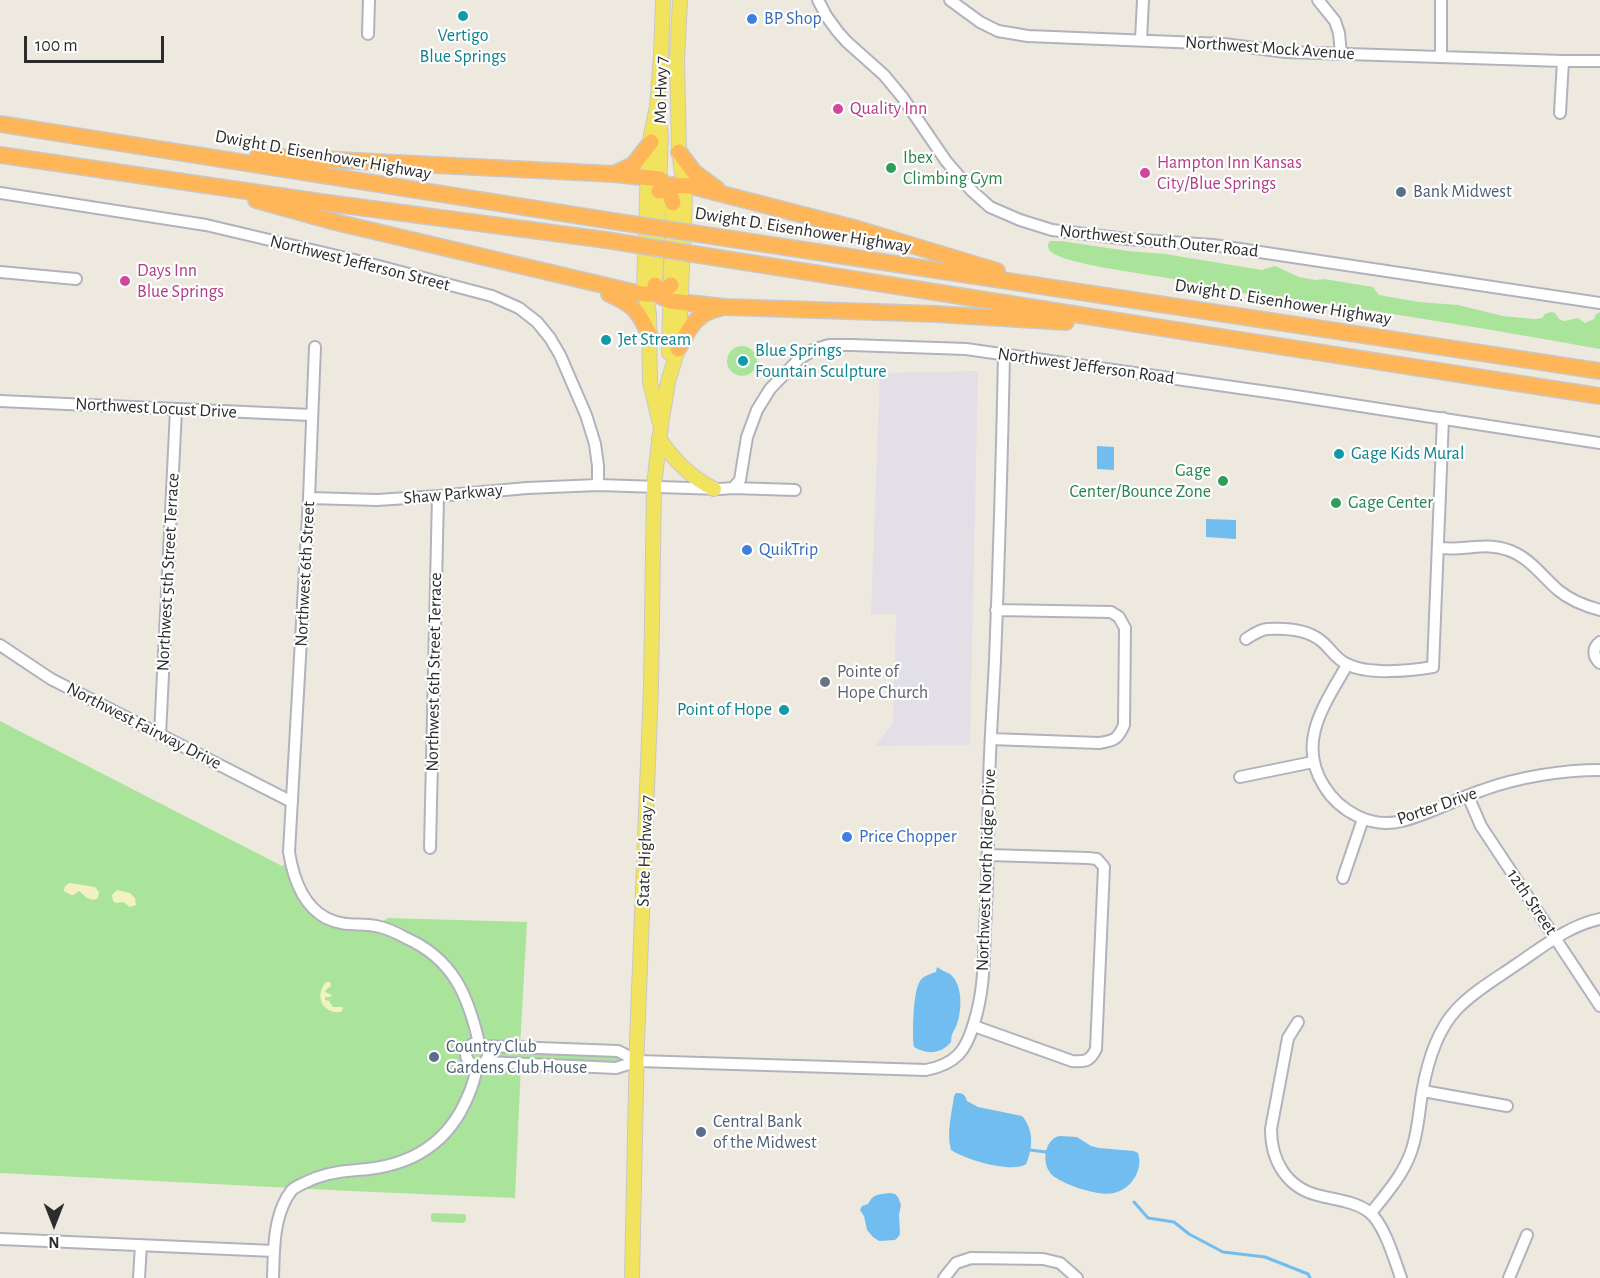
<!DOCTYPE html>
<style>
body{margin:0}
#map{position:relative;width:1600px;height:1278px;overflow:hidden;background:#eee9de;font-family:"Alegreya Sans",sans-serif}
canvas{display:block}
.north{position:absolute;left:24px;top:1194px;width:60px;height:60px;-webkit-text-stroke:4px #fff;paint-order:stroke;rotate:180deg;font-size:16px;font-weight:700;line-height:24px;text-align:center;color:#2c2c2c}
.north::after{content:'';display:block;margin:auto;width:21px;height:27px;background:#2c2c2c;clip-path:polygon(50% 0,100% 100%,50% 72%,0 100%)}
.scale{position:absolute;left:24px;top:36px;width:140px;height:27px;box-sizing:border-box;border:3px solid #2c2c2c;border-top:0;padding-left:8px;font-size:18px;line-height:21px;white-space:nowrap;color:#2c2c2c;-webkit-text-stroke:4px #fff;paint-order:stroke}
</style>
<div id="map">
<canvas width="1600" height="1278"></canvas>
<div class="north">N</div>
<div class="scale">100 m</div>
</div>
<script>
const c = document.querySelector('canvas').getContext('2d');
c.lineJoin = 'round';
function fillPath(path, color) { c.fillStyle = color; c.fill(path, 'evenodd'); }
function strokePath(path, color, width, dash) { c.strokeStyle = color; c.lineWidth = width; c.lineCap = dash ? 'butt' : 'round'; c.setLineDash(dash || []); c.stroke(path); }
function drawText(font, color, halo, rows, align = 'center') {
  c.font = font + ' "Alegreya Sans",sans-serif'; c.lineWidth = 4.5; c.setLineDash([]); c.textBaseline = 'middle'; c.strokeStyle = halo; c.fillStyle = color; for (const [text, x, y, turn = 0] of rows) {
    c.save(); c.translate(x, y); c.rotate((+turn || 0) * Math.PI / 180); c.textAlign = isNaN(turn) ? turn : align; if (halo) c.strokeText(text, 0, 0); c.fillText(text, 0, 0); c.restore();
  }
}
fillPath(new Path2D(`
 M978,371l-8,374 -95,1 18,-23 3,-109h-25l9,-241z`), '#e2dfe6');
fillPath(new Path2D(`
 M1050,241h11l67,10 37,3 97,16 13,-4 24,11 16,3 9,-1 49,8 6,8 40,7 39,3 45,11 32,3 7,-1 3,-4 6,-2 4,1 4,6 5,2 14,-3 7,5 9,-4 2,-5 4,-2v37c-77,-14 -155,-27 -233,-39 -35,-6 -72,-8 -108,-14 -33,-5 -65,-14 -98,-19 -22,-4 -95,-13 -110,-25 -3,-4 -3,-4 -3,-8z
 M727 361a15 15 0 1 1 30 0a15 15 0 1 1-30 0Z
 M0,721l282,145 8,-7 7,26 28,33 50,8 13,-8 139,4 -7,125h100v20l-99,-3 -6,134 -165,-7 -350,-18z
 M433,1213l31,1 2,1v6l-3,2 -30,-1 -2,-2v-6z`), '#aae49b');
fillPath(new Path2D(`
 M70,883l25,4 4,5 -1,6 -4,2 -7,-2 -8,-7 -5,4h-3l-7,-4c0,-5 2,-6 6,-8z
 M117,890l13,3 5,5 1,7 -6,2 -7,-5 -7,1 -3,-2 -1,-6z
 M326,982h4l1,4 -5,4 -1,2 7,3 -2,2h-5v3l4,1 4,6h9l1,2 -2,3c-19,2 -27,-16 -15,-30z`), '#f2f1c1');
fillPath(new Path2D(`
 M1097,446l17,1v23l-17,-1z
 M1206,519l30,1v19l-30,-2z
 M937,967c4,3 9,5 13,7 13,10 12,36 7,50 -4,10 -5,7 -6,18 -10,12 -24,13 -37,5 -2,-12 -1,-56 6,-66 3,-5 10,-7 16,-9z
 M956,1093c7,0 9,1 11,8l11,6 44,9c12,13 11,33 4,48 -14,10 -62,-5 -75,-14 -5,-17 1,-37 3,-54z
 M1059,1136l18,1 14,9 8,2 35,3 4,2c3,9 1,19 -5,27 -4,6 -11,11 -19,13 -14,4 -50,-8 -62,-18 -11,-11 -8,-35 7,-39z
 M890,1193l5,1 3,3 3,8 -2,10 1,18 -1,3 -4,4 -16,1 -6,-4 -6,-7 -3,-14 -4,-6 2,-4 6,-2c6,-11 10,-9 22,-11z`), '#71bdf0');
strokePath(new Path2D(`
 M1030,1150l16,2
 M1134,1202l14,16 26,4 15,12 34,18 42,5 43,17 2,4`), '#71bdf0', 3);
const minor = new Path2D(`
 M818,0l9,17 11,15 9,10 37,33 19,23 43,63 25,29 19,17 30,13 32,10 75,9 86,6 387,58
 M950,0l30,22 18,9 30,5 196,8 62,8 277,9h37
 M1318,0l17,21 4,12 2,21
 M368,34l1,-34
 M1141,40l2,-40
 M1441,57v-57
 M1560,113l3,-52
 M0,193l206,32 161,38 125,33 27,12 18,14 13,16 10,17 26,60 9,29 3,22v19
 M0,272l76,7
 M315,347l-6,151 -20,354c4,25 13,53 37,66 18,9 32,5 50,8 10,2 21,7 30,12 47,21 62,57 73,105
 M0,401l311,14
 M733,488l62,2
 M309,498l68,2 61,-4 89,-8 71,-3 122,4 13,-1 7,-8 7,-43 10,-27 13,-21 29,-30 14,-9 16,-5h22l115,4 323,46 311,48
 M1438,548c8,0 16,1 24,0 16,-1 30,-4 46,2 21,7 34,26 50,40 12,10 27,16 42,20
 M1246,639c6,-4 13,-9 21,-10 16,-1 39,0 53,11 10,7 15,19 27,24 20,11 63,7 86,3l10,-249
 M1600,642c-8,6 -7,15 0,21
 M0,645l51,34 241,123
 M1347,665c-22,39 -51,77 -23,121 16,26 48,43 78,35 28,-7 54,-22 81,-31 35,-13 80,-20 117,-20
 M160,735l16,-325
 M991,739l108,4c15,-2 19,-4 25,-18l1,-97 -6,-11 -8,-5 -115,-2
 M1240,777l73,-15
 M1468,796l13,30 119,180
 M430,848l8,-352
 M1343,878l20,-59
 M1298,1022l-10,16 -17,91c0,31 15,58 46,66 18,5 38,6 52,17 15,11 26,49 32,66
 M974,1026l98,35c14,1 18,0 24,-12l8,-182 -7,-8 -9,-1 -99,-3
 M466 1054a11 11 0 1 1 22 0a11 11 0 1 1-22 0Z
 M485,1046l133,5 20,10
 M485,1062l131,6 22,-7 288,9c30,-6 40,-19 48,-47 10,-31 10,-63 11,-95 3,-48 3,-97 4,-145 1,-41 4,-82 6,-123 4,-101 7,-203 9,-305
 M1423,1091l84,15
 M1371,1213c15,-19 32,-38 40,-61 7,-19 8,-40 11,-59 5,-29 14,-62 35,-84 18,-19 42,-32 63,-47 25,-17 50,-37 80,-43
 M0,1239l274,12
 M139,1278l2,-33
 M273,1278c1,-27 0,-56 14,-81 2,-2 3,-5 5,-7 3,-3 8,-5 12,-7 17,-9 34,-12 53,-13 52,-3 91,-25 111,-74 5,-10 7,-21 10,-31
 M944,1278l12,-15 15,-5 72,1 17,4 17,15
 M1509,1278l18,-43`);
const major = new Path2D(`
 M657,107l-6,28 -3,35 -4,117 5,27 1,68 9,38
 M653,294l2,-9 6,-149 -4,-29 4,-52 2,-55
 M669,353l4,-160
 M659,438c13,21 33,40 55,51
 M632,1278l5,-236 14,-355 3,-201 7,-61 7,-43 10,-33 2,-33 5,-121 -6,-43 -2,-91 3,-61`);
const highway = new Path2D(`
 M0,124c202,31 404,65 606,96
 M679,152l15,20 23,17
 M0,155l328,48 278,37
 M258,156l356,18 46,5 7,8 6,16
 M614,174l19,-9 18,-23
 M659,191l14,-6 18,1 167,43 139,42
 M256,200l79,22 302,71c16,3 21,1 34,-8
 M699,234l901,137
 M700,255l456,72 444,69
 M655,285l7,12 8,4 56,6 210,7 130,8
 M609,294c26,11 29,17 41,42
 M678,349c11,-20 17,-36 43,-41`);
strokePath(minor, '#b2b2bf', 14);
strokePath(major, '#c8c8c8', 16);
strokePath(highway, '#c8c8c8', 18);
strokePath(minor, '#fff', 10);
strokePath(major, '#f2e35f', 14);
strokePath(highway, '#ffb658', 15);
const highwayBridge = new Path2D(`
 M606,220l93,14
 M606,240l94,15`);
strokePath(highwayBridge, '#c8c8c8', 18, []);
strokePath(highwayBridge, '#ffb658', 15);
for (const [x, y, r, color] of [
 [463,16,6,"#0f9aa8"],
 [752,19,6,"#3f7fe0"],
 [838,109,6,"#d1479c"],
 [891,168,6,"#2e9e5b"],
 [1145,173,6,"#d1479c"],
 [1401,192,6,"#5c6f8a"],
 [125,281,6,"#d1479c"],
 [606,340,6,"#0f9aa8"],
 [743,361,6,"#0f9aa8"],
 [1339,454,6,"#0f9aa8"],
 [1223,481,6,"#2e9e5b"],
 [1336,503,6,"#2e9e5b"],
 [747,550,6,"#3f7fe0"],
 [825,682,6,"#6b7280"],
 [784,710,6,"#0f9aa8"],
 [847,837,6,"#3f7fe0"],
 [434,1057,6,"#5c6f8a"],
 [701,1132,6,"#5c6f8a"]
]) { const dot = new Path2D(); dot.arc(x, y, r, 0, 2 * Math.PI); c.fillStyle = color; c.fill(dot); strokePath(dot, '#fff', 2); }
drawText('18px', '#366cbe', '#fff', [
 ["BP Shop",764,19],
 ["QuikTrip",759,550],
 ["Price Chopper",859,837]
], 'left');
drawText('18px', '#0d838f', '#fff', [
 ["Vertigo",463,36,"center"],
 ["Blue Springs",463,57,"center"],
 ["Jet Stream",618,340],
 ["Blue Springs",755,351],
 ["Fountain Sculpture",755,372],
 ["Gage Kids Mural",1351,454],
 ["Point of Hope",772,710,"right"]
], 'left');
drawText('18px', '#2c2c2c', '#fff', [
 ["Northwest Mock Avenue",1270,48,4],
 ["Mo Hwy 7",661,90,-89],
 ["Dwight D. Eisenhower Highway",323,155,10],
 ["Dwight D. Eisenhower Highway",803,230,9],
 ["Northwest South Outer Road",1159,241,6],
 ["Northwest Jefferson Street",360,263,14],
 ["Dwight D. Eisenhower Highway",1283,302,9],
 ["Northwest Jefferson Road",1086,366,8],
 ["Northwest Locust Drive",156,408,3],
 ["Shaw Parkway",453,494,-5],
 ["Northwest 5th Street Terrace",168,572,-87],
 ["Northwest 6th Street",305,574,-87],
 ["Northwest 6th Street Terrace",434,672,-89],
 ["Northwest Fairway Drive",144,726,27],
 ["Porter Drive",1437,806,-19],
 ["State Highway 7",645,851,-88],
 ["Northwest North Ridge Drive",986,870,-88],
 ["12th Street",1532,902,56]
]);
drawText('18px', '#b23c85', '#fff', [
 ["Quality Inn",850,109],
 ["Hampton Inn Kansas",1157,163],
 ["City/Blue Springs",1157,184],
 ["Days Inn",137,271],
 ["Blue Springs",137,292]
], 'left');
drawText('18px', '#27864d', '#fff', [
 ["Ibex",903,158],
 ["Climbing Gym",903,179],
 ["Gage",1211,471,"right"],
 ["Center/Bounce Zone",1211,492,"right"],
 ["Gage Center",1348,503]
], 'left');
drawText('18px', '#4e5e75', '#fff', [
 ["Bank Midwest",1413,192],
 ["Country Club",446,1047],
 ["Gardens Club House",446,1068],
 ["Central Bank",713,1122],
 ["of the Midwest",713,1143]
], 'left');
drawText('18px', '#5b616d', '#fff', [
 ["Pointe of",837,672],
 ["Hope Church",837,693]
], 'left');
</script>
